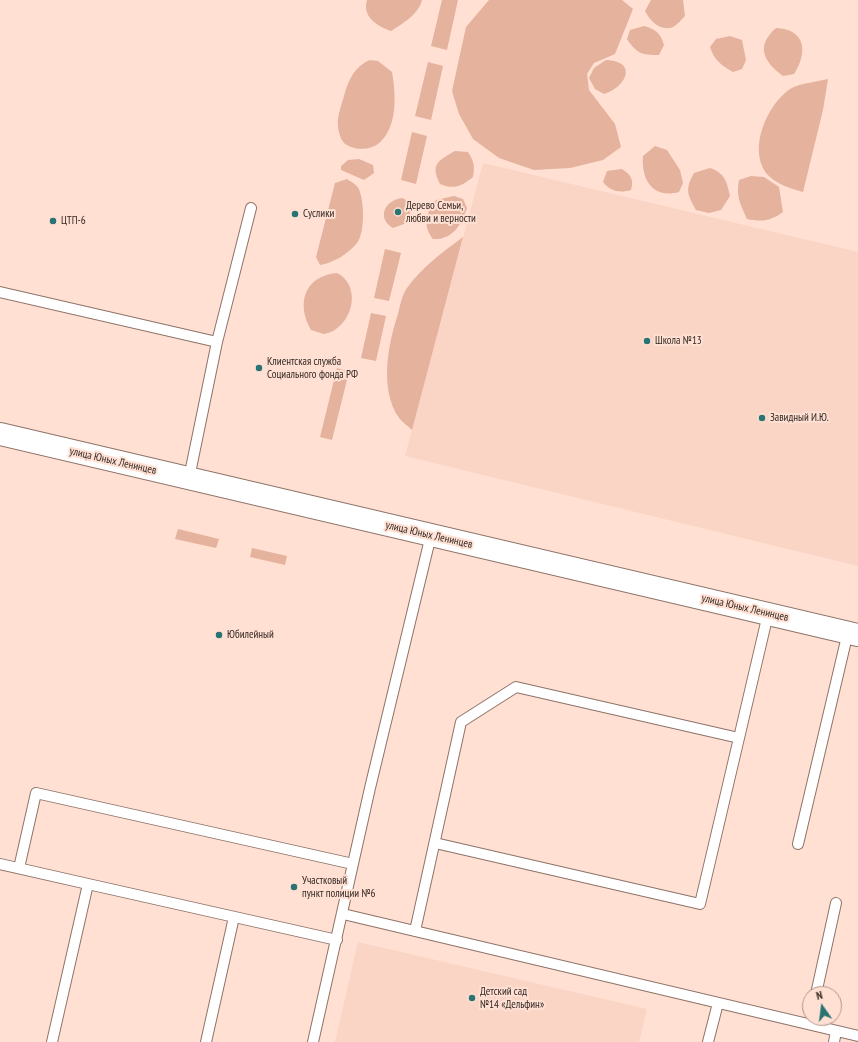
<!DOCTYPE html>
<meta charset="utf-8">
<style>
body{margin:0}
#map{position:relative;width:858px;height:1042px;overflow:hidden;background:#ffe0d3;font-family:"PT Sans Narrow",sans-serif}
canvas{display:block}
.north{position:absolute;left:802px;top:986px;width:40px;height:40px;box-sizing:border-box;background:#ffe0d3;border:1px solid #ad968d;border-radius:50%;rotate:346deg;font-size:11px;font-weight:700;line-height:16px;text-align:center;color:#332823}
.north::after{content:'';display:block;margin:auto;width:14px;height:18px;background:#297372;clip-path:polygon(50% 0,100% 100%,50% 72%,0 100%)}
</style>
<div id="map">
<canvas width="858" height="1042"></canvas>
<div class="north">N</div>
</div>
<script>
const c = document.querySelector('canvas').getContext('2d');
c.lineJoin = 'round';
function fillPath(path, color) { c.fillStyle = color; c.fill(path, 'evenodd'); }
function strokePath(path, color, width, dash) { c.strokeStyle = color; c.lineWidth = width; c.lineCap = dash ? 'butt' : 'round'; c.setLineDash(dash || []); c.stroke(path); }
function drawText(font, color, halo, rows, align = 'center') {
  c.font = font + ' "PT Sans Narrow",sans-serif'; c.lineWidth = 4; c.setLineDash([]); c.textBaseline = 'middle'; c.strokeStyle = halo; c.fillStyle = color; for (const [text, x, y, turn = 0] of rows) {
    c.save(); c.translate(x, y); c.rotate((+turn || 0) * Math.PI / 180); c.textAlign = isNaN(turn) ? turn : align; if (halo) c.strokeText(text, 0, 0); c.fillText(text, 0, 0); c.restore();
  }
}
fillPath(new Path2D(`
 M483,163l375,89v314l-453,-110z
 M358,942l289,67 -8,33h-304z`), '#fad4c4');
fillPath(new Path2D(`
 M367,0h55c-3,14 -20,24 -31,31 -14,-5 -29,-14 -24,-31z
 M442,0h16l-11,50 -16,-4z
 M489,0h133l11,9 -18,45 -21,9 -7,11 2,16 26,34 6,23 -18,13 -33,8 -36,2 -35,-12 -26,-19 -14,-25 -7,-23 14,-64z
 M651,0h32l2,16c-3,3 -8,9 -12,11 -12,5 -23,-6 -28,-16z
 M644,26c12,3 17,8 20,19l-5,10c-17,0 -22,-1 -32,-16l3,-9z
 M776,28c30,1 32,25 18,46l-11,2c-19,-14 -28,-30 -7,-48z
 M730,36l12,4 4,20 -4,9 -9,3c-12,-7 -19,-12 -23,-25l6,-8z
 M370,60l8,1 14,11c4,23 6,56 -14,72 -9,7 -26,6 -34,-1 -5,-5 -7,-18 -6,-24 1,-8 4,-16 6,-23 4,-16 11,-30 26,-36z
 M606,60c32,1 21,27 -2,34l-9,-5 -6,-11 5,-10z
 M428,62l15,4 -12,54 -16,-4z
 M828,79l-5,31 -20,82c-13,-4 -28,-8 -37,-19 -18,-25 1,-68 24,-84 10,-6 26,-7 38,-10z
 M412,132l15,4 -11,48 -15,-4z
 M655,146l12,4 13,20 3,13 -4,9c-26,7 -38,-12 -36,-36z
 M455,151l13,1c6,9 7,15 5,25 -11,9 -19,13 -33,7 -10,-20 -2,-23 15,-33z
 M359,159l14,6 1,8 -10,7 -23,-10v-4l7,-6z
 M710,168c15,5 17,14 20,28l-9,14 -12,3 -13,-3c-9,-16 -11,-21 -2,-37z
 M622,169c9,6 12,10 9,21 -11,3 -20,2 -28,-8l4,-11z
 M751,176l13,1 15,10 4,25c-12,9 -21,10 -36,7 -7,-16 -11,-22 -8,-39z
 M347,179c6,4 11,6 13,13 4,12 5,41 -3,51 -9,11 -24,20 -37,22l-4,-8 19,-74z
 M454,196l9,3 4,9c-6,17 -14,32 -34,31 -11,-14 -7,-26 3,-39z
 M402,198c13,5 10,17 2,26l-11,4c-17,-10 -8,-28 9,-30z
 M463,237l-51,193c-4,-4 -10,-8 -13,-12 -20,-29 -11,-74 -1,-104 2,-8 4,-19 9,-26 14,-20 37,-37 56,-51z
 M385,249l16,4 -12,48 -15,-3z
 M337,273c22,11 18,43 -1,56 -4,3 -8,4 -12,5l-13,-4c-15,-26 -7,-54 26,-57z
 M371,313l15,3 -10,45 -15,-3z
 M337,368l12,4 -17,68 -12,-3z
 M178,529l41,10 -3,9 -41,-9z
 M252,548l35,8 -2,9 -35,-8z`), '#e4b29d');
const lane = new Path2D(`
 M0,292l217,50
 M189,478l28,-136 34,-134
 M739,738l29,-124
 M798,844l50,-212
 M0,864l88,20
 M19,868l17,-75 317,71
 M343,914l515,122
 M415,931l46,-209 55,-35 223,51 -39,166 -265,-61
 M816,994l20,-91
 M52,1042l36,-158 249,56
 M206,1042l28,-125
 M313,1042l57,-254 61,-253
 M708,1042l10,-39
 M834,1042l2,-11`);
const secondary = new Path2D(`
 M0,434l858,201`);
strokePath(lane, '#8e7368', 12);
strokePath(secondary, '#8e7368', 24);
strokePath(lane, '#fff', 10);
strokePath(secondary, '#fff', 22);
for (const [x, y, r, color] of [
 [398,212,4,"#297372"],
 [295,214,4,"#297372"],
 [53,221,4,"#297372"],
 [647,341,4,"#297372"],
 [259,368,4,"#297372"],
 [762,418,4,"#297372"],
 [219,635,4,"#297372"],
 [294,887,4,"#297372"],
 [472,998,4,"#297372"]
]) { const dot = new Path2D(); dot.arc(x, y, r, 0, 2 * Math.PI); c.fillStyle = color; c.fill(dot); strokePath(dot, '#ffe0d3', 1.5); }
drawText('11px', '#332823', '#ffe0d3', [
 ["Дерево Семьи,",406,206],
 ["любви и верности",406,219],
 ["Суслики",303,214],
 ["ЦТП-6",61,221],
 ["Школа №13",655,341],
 ["Клиентская служба",267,362],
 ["Социального фонда РФ",267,375],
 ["Завидный И.Ю.",770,418],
 ["Юбилейный",227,635],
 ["Участковый",302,881],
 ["пункт полиции №6",302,894],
 ["Детский сад",480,992],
 ["№14 «Дельфин»",480,1005]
], 'left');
drawText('11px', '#332823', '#ffe0d3', [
 ["улица Юных Ленинцев",113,461,13],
 ["улица Юных Ленинцев",429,535,13],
 ["улица Юных Ленинцев",745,608,13]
]);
</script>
